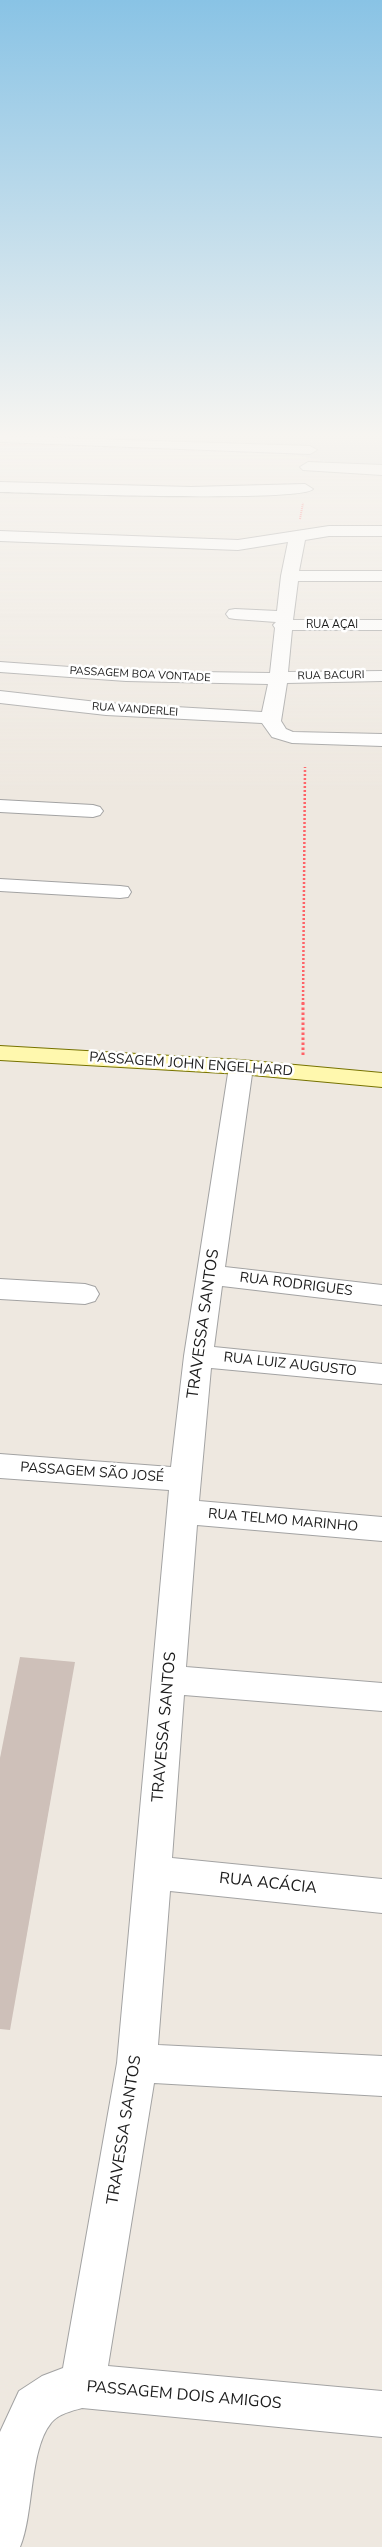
<!DOCTYPE html>
<meta charset="utf-8">
<style>
body{margin:0}
canvas{display:block;background:#eee8e0}
</style>
<canvas width="382" height="2547"></canvas>
<script>
const c = document.querySelector('canvas').getContext('2d');
c.lineJoin = 'round';
function fillPath(path, color) { c.fillStyle = color; c.fill(path, 'evenodd'); }
function strokePath(path, color, width, dash) { c.strokeStyle = color; c.lineWidth = width; c.lineCap = dash ? 'butt' : 'round'; c.setLineDash(dash || []); c.stroke(path); }
function drawText(font, color, halo, rows, align = 'center') {
  c.font = font + ' "Nunito Sans",sans-serif'; c.lineWidth = 5; c.setLineDash([]); c.textBaseline = 'middle'; c.strokeStyle = halo; c.fillStyle = color; for (const [text, x, y, turn = 0] of rows) {
    c.save(); c.translate(x, y); c.rotate((+turn || 0) * Math.PI / 180); c.textAlign = isNaN(turn) ? turn : align; if (halo) c.strokeText(text, 0, 0); c.fillText(text, 0, 0); c.restore();
  }
}
fillPath(new Path2D(`
 M0,436h382v30l-44,-2 -83,-18z`), '#dad9d9');
fillPath(new Path2D(`
 M20,1657l55,5 -65,368 -10,-1v-271z`), '#cec0b9');
const minor = new Path2D(`
 M0,436l310,10 7,4 -7,4 -310,-12z
 M308,462l74,3v10l-79,-5 -3,-3z
 M0,482l191,5 114,-3 8,5c-10,14 -278,4 -313,3z
 M329,526h53v10h-53l-24,4 -6,31h83v10h-84l-5,39h89v10h-90l-4,42 94,-1v10l-95,2 -6,38 5,8 7,3 89,2v12l-90,-3 -20,-6 -10,-14 -156,-8 -106,-12v-12l106,12 156,9 6,-28 -142,-3 -126,-9v-10l126,9 144,2 5,-45 -2,-3 3,-3 -41,-3 -6,-1 -3,-4 3,-4 6,-1 42,2 4,-35 7,-34 -50,8 -238,-9v-10l238,9z
 M0,800l93,5 7,2 3,4 -3,4 -7,2 -93,-5z
 M0,879l120,7 8,1 3,5 -3,5 -8,1 -120,-7z
 M241,1060l9,2 3,5 -28,200 157,18v20l-160,-19 -8,61 168,17v20l-171,-16 -12,133 183,16v24l-185,-16 -11,142 196,16v28l-198,-16 -12,163 210,21v34l-212,-22 -12,154 224,11v40l-228,-13 -46,283 274,25v46l-300,-29c-10,3 -24,6 -31,15 -22,27 -17,91 -31,124h-20v-115l19,-41 23,-15 21,-8 54,-305 52,-573 -169,-12v-24l171,13 13,-111 45,-289 3,-5z
 M0,1279l85,5 10,3 4,7 -4,7 -10,3 -85,-5z`);
const secondary = new Path2D(`
 M0,1046l241,14 141,13v14l-141,-13 -241,-14z`);
strokePath(minor, '#a3a3a3', 2);
strokePath(secondary, '#767200', 2);
strokePath(new Path2D(`
 M300,519l3,-16`), '#ff6166', 2, [1, 1]);
strokePath(new Path2D(`
 M303,1004l2,-237`), '#ff6166', 2.5, [2, 2]);
strokePath(new Path2D(`
 M303,1055v-53`), '#ff6166', 3, [2.5, 2.5]);
fillPath(minor, '#fff');
fillPath(secondary, '#fff8ae');
const sky = c.createLinearGradient(0, 0, 0, 792);
sky.addColorStop(0, '#89c3e5');
sky.addColorStop(0.55, '#f7f5f1');
sky.addColorStop(1, '#f7f5f100');
c.fillStyle = sky;
c.fillRect(0, 0, 382, 792);
drawText('11px', '#1c1c1c', '#fff', [
 ["RUA AÇAI",332,625],
 ["PASSAGEM BOA VONTADE",140,675,3],
 ["RUA BACURI",331,676,-1],
 ["RUA VANDERLEI",135,710,4]
]);
drawText('14px', '#1c1c1c', '#fff', [
 ["PASSAGEM JOHN ENGELHARD",191,1065,4],
 ["RUA RODRIGUES",296,1285,7],
 ["RUA LUIZ AUGUSTO",290,1365,6],
 ["PASSAGEM SÃO JOSÉ",92,1473,4],
 ["RUA TELMO MARINHO",283,1521,5]
]);
drawText('16px', '#1c1c1c', '#fff', [
 ["TRAVESSA SANTOS",204,1324,-82],
 ["TRAVESSA SANTOS",165,1727,-85],
 ["RUA ACÁCIA",268,1884,6],
 ["TRAVESSA SANTOS",125,2130,-81],
 ["PASSAGEM DOIS AMIGOS",184,2396,5]
]);
</script>
